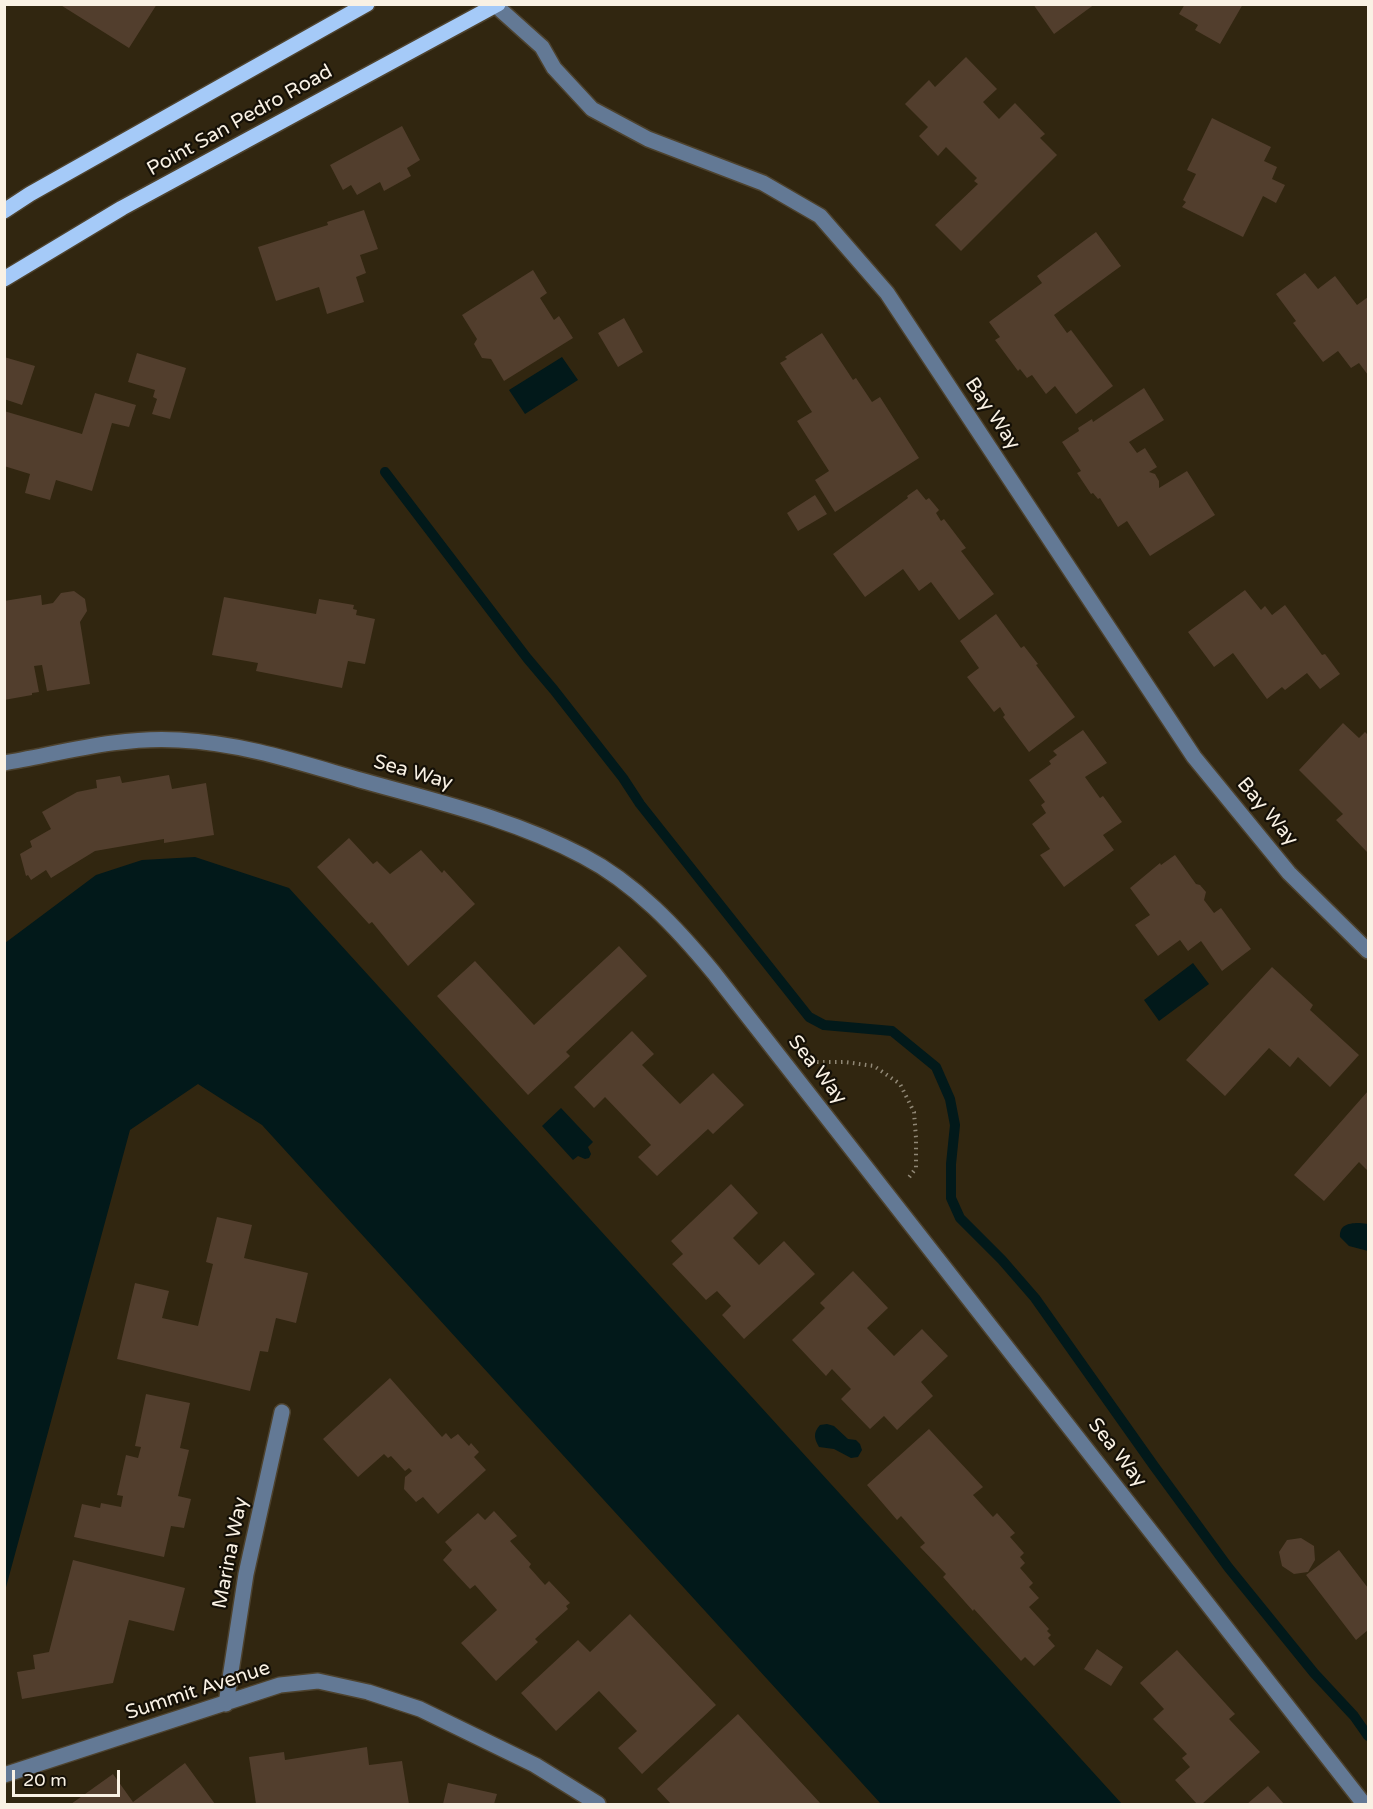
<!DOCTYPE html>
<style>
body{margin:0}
#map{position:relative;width:1373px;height:1809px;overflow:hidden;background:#312610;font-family:"Varela Round",sans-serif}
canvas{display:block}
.frame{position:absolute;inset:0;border:6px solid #f9f1e4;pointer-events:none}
.scale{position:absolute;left:12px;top:1770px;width:108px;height:27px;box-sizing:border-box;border:3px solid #f9f1e4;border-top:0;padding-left:8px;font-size:18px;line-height:21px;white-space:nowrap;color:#f9f1e4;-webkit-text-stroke:4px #151007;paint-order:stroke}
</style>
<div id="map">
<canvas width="1373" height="1809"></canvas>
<div class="frame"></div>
<div class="scale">20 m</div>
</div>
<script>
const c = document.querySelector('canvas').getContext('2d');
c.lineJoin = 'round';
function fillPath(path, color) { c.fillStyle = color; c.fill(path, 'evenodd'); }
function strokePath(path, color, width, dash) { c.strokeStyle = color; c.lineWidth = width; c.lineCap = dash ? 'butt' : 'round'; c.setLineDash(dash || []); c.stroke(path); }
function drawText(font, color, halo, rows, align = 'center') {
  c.font = font + ' "Varela Round",sans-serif'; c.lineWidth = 4.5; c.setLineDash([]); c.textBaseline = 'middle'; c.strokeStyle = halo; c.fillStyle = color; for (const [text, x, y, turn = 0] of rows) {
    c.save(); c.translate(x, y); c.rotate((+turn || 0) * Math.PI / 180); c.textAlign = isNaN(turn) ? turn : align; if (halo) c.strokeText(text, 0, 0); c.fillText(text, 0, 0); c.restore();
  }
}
fillPath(new Path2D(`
 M562,357l16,23 -53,34 -16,-24z
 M195,857l94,31 833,916h-241l-619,-679 -64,-41 -68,46 -125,461v-648l91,-68 46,-15z
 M1193,963l16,21 -50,37 -15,-21z
 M561,1108l32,34 -5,5 3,7 -2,4 -4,1 -7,-3 -5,4 -31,-34z
 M1360,1223l8,1v27l-19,-5 -9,-9c-1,-13 10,-14 20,-14z
 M827,1424l7,2 14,13 8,1 4,4 2,6 -4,7 -7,1 -17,-9 -15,-2c-5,-9 -6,-14 1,-22z`), '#02191a');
strokePath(new Path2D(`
 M385,472l142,186 27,32 69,88 17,26 169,213 15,8 68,6 44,36 14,32 5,26 -4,39v34l9,20 42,42 33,38 119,168 74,101 86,106 40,43 14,20`), '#02191a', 10);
fillPath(new Path2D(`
 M59,4h98l-28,44z
 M1033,4h62l-41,30z
 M1185,4h58l-23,40 -25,-14 3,-5 -19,-11z
 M966,57l31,32 -14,13 16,17 16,-16 30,31 -5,4 17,17 -96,96 -26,-26 43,-41 -4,-3 3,-3 -31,-31 -8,9 -19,-20 9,-9 -23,-23 24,-24 6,7z
 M1212,118l59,29 -7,14 13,6 -5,12 13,6 -9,18 -13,-7 -20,41 -61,-30 4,-5 -3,-2 13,-26 -9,-4z
 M402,126l18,34 -13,8 4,8 -27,15 -4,-9 -23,13 -6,-10 -8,5 -13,-25z
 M364,210l14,39 -18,6 6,18 -10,4 8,25 -37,12 -8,-27 -43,14 -18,-54 70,-22 -1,-3z
 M1096,232l25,34 -67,49 13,18 4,-3 42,56 -37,28 -21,-28 -9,8 -14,-19 -5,3 -7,-9 -2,2 -23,-31 5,-3 -11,-15 53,-39 -5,-7z
 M533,270l14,23 -7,5 14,22 5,-4 14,22 -69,43 -13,-22 -9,-1 -8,-14 3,-5 -15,-24z
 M1305,273l13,16 17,-13 22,29 11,-8v78l-9,-12 -8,5 -13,-17 -15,11 -30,-39 3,-2 -20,-27z
 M624,318l19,34 -25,15 -20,-34z
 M822,333l31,47 3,-2 16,24 8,-5 39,61 -84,54 -20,-32 14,-9 -32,-50 15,-9 -32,-49 7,-4 -2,-2z
 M137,353l49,15 -16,51 -18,-5 5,-15 -4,-2 2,-7 -27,-8z
 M4,357l31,9 -13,39 -18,-6z
 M1144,388l20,32 -35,22 8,11 8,-5 12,19 -8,5 6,2 4,7v7l28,-17 28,44 -65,41 -23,-35 -9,6 -18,-29 -2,1 -5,-6 -2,1 -14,-21 4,-2 -19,-29 17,-11 -1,-3 14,-9 1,3z
 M95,393l41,12 -7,22 -17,-4 -20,68 -36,-11 -6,20 -25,-7 5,-19 -26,-8v-55l78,23z
 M917,489l9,11 3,-2 10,12 -3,3 5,8 3,-2 22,29 -5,3 33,43 -35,26 -28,-38 -12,9 -16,-22 -38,28 -32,-43 75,-56 -1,-2z
 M815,495l12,19 -29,17 -11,-18z
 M1245,590l16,20 4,-4 7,9 13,-10 37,50 3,-1 15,20 -20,15 -13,-16 -22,17 -3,-3 -15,12 -34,-46 -19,14 -26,-35z
 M74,591l11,8 2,12 -7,11 10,62 -43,7 -5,-26 -8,1 5,26 -7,1v2l-28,5v-99l37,-6 1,10 11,-2 8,-10z
 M224,597l92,17 3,-15 35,6 -1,4 4,1 -1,5 19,4 -10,45 -17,-3 -6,27 -86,-17 2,-8 -46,-8z
 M996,614l25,34 3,-2 14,18 -2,1 39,52 -46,35 -26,-35 2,-2 -5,-8 -6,5 -27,-35 12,-9 -19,-27z
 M1343,723l16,15 6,-6 3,3v118l-32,-33 7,-6 -44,-44z
 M1083,730l24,33 -22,14 15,21 3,-2 19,26 -19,13 11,15 -50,37 -24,-32 10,-6 -18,-25 14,-11 -5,-8 4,-3 -16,-22 22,-16 -2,-3 8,-6 -4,-4z
 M169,775l3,14 34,-6 8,52 -50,8v-4l-69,12 -44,27 -5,-8 -15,10 -3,-5 -2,1 -6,-22 12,-7 -2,-6 21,-12 -9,-17 35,-20 20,-4 -1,-8 24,-4 2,7z
 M349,838l24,26 4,-3 13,13 31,-24 21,23 2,-3 31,34 -67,62 -36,-44 -3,2 -52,-57z
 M1175,855l21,29 4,1 6,7 -2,8 10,13 7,-5 30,41 -29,22 -21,-30 -13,10 -8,-11 -22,16 -23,-31 15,-10 -20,-27 30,-25 1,2z
 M619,946l28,30 -81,76 4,4 -42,39 -91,-99 38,-35 59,64z
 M1272,967l41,38 -3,5 49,45 -29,32 -32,-30 -8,10 -21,-19 -44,48 -39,-36z
 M632,1031l22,23 -12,11 38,39 33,-31 31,32 -31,29 -5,-5 -51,47 -19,-19 13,-12 -46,-48 -11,11 -20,-21z
 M1368,1091v80l-9,-9 -35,39 -30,-26z
 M731,1184l27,29 -25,25 26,27 25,-24 31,33 -71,65 -22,-24 9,-9 -14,-15 -11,9 -34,-36 11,-10 -12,-13z
 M217,1217l35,8 -8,33 64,15 -12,50 -20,-5 -8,34 -8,-1 -10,40 -133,-32 18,-76 34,8 -7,27 36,8 15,-62 -7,-2z
 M853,1271l35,37 -21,20 27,28 28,-27 26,27 -27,26 12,14 -36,34 -13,-14 -14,13 -29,-30 10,-10 -19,-20 -6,7 -34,-36 33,-32 -5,-5z
 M390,1378l52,59 4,-4 5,6 7,-5 11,12 2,-3 8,9 -5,5 12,13 -48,44 -15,-17 -7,5 -12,-13 1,-12 7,-6 -3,-3 -4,3 -14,-15 -3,2 -4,-4 -26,23 -35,-38z
 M146,1394l44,9 -10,45 9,2 -11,46 13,3 -7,29 -13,-2 -7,31 -90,-20 8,-33 18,4 1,-5 20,4 2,-11 -6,-1 9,-40 12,3 3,-11 -6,-1z
 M929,1429l54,58 -10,8 20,22 4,-4 18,20 -5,4 14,16 -4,4 5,6 -5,5 13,15 -4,4 10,11 -10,9 20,22 -2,2 4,4 -3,3 7,8 -21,20 -9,-9 -4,4 -47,-52 -1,2 -30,-34 3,-3 -26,-27 5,-4 -24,-27 -4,4 -30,-35z
 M494,1511l23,25 -7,5 21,23 -2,3 16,18 4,-4 21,22 -4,3 2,3 -33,30 3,3 -42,39 -35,-38 36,-33 -22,-25 -5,4 -27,-29 9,-10 -7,-8 33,-29 7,7z
 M1301,1538l13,8 1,14 -7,12 -14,2 -12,-8 -3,-14 8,-12z
 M1339,1550l29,38v42l-12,10 -50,-65z
 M73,1560l112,28 -11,43 -45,-11 -16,63 -91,16 -5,-27 18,-3 -2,-14 16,-3z
 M630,1614l86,91 -74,69 -24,-26 19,-17 -38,-40 -43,40 -35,-38 57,-53 12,12z
 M1097,1649l26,18 -12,19 -27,-17z
 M1177,1650l58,64 -6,5 31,33 -58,52h-5l-22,-24 15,-13 -8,-9 5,-4 -34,-35 11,-10 -24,-26z
 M738,1714l83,90h-150l-14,-15z
 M367,1747l2,18 33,-4 7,43h-153l-7,-47 35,-5 1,8z
 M185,1763l30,41h-144l42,-30 20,28z
 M448,1783l49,11 -3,10h-51z
 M1268,1786l16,18h-37z`), '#523e2d');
const minor = new Path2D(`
 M494,4l48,43 12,21 38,41 56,30 115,44 57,33 67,77 307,464 95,116 79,78
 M4,763c58,-10 117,-27 175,-23 63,3 122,23 181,40 75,21 153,39 223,76 52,27 94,72 131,117l650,831
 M226,1704l20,-130 36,-162
 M4,1775l276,-90 38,-4 50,11 52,17 115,56 63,39`);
const major = new Path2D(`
 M4,211l26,-17 337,-190
 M4,279l118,-71 376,-204`);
strokePath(minor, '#4d422e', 18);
strokePath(major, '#4d422e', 18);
strokePath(new Path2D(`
 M817,1062h28l29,4 26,18 14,28 2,26v30l-9,12`), '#908775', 4, [1.5, 4.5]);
strokePath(minor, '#637995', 15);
strokePath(major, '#a5caf8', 15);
drawText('20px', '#f9f1e4', '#151007', [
 ["Point San Pedro Road",240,121,-29],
 ["Bay Way",992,414,56],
 ["Sea Way",413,773,16],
 ["Bay Way",1267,812,50],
 ["Sea Way",817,1070,52],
 ["Sea Way",1117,1453,52],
 ["Marina Way",231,1553,-79],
 ["Summit Avenue",198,1691,-18]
]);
</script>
